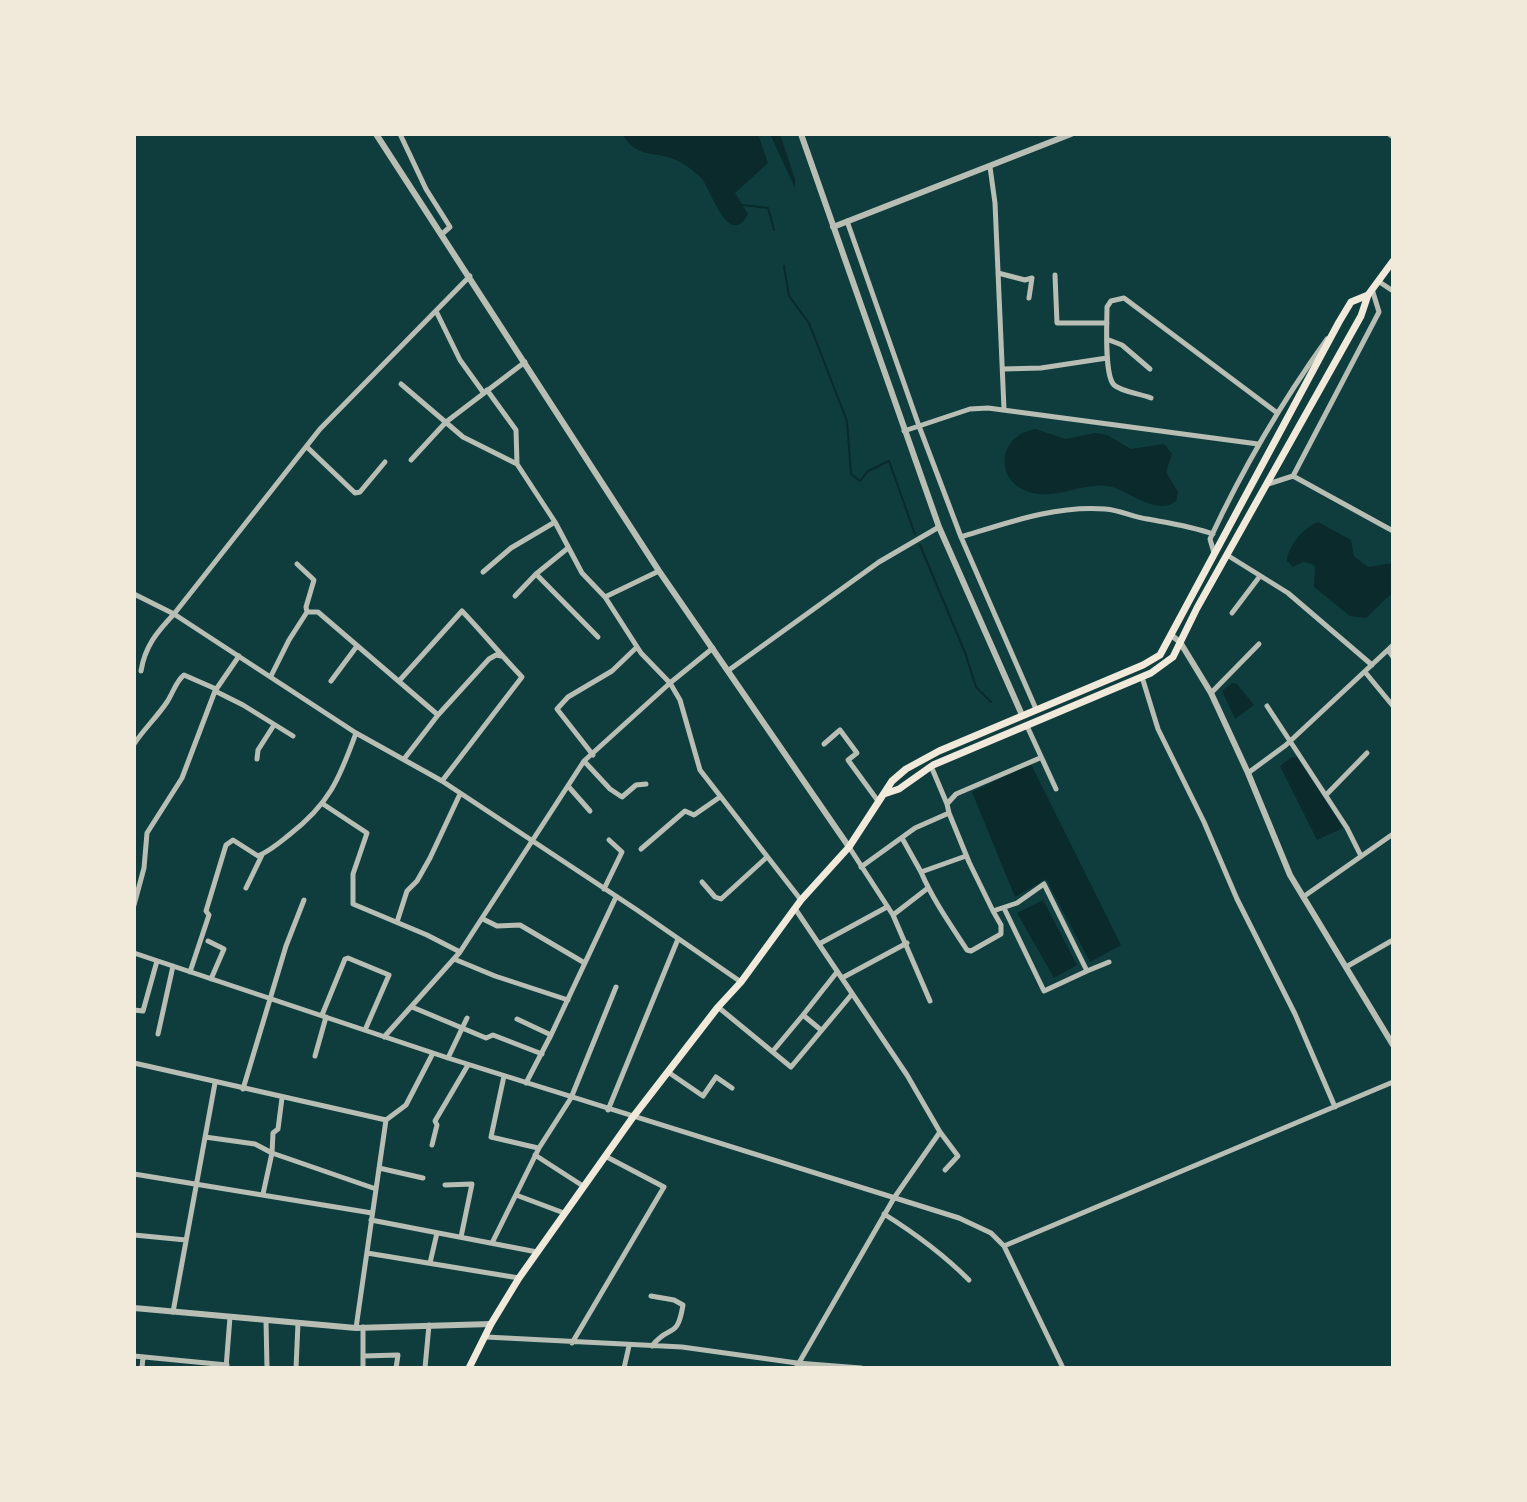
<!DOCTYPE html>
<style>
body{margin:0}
#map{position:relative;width:1527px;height:1502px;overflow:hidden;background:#0f3d3e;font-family:Barlow,sans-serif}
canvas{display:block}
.frame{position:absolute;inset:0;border:136px solid #f1e9da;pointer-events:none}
</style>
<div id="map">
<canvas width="1527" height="1502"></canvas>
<div class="frame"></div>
</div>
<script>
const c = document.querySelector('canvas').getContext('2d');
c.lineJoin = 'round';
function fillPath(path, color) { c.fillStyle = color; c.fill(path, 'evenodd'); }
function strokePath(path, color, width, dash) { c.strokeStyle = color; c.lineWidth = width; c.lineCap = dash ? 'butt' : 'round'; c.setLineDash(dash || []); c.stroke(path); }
fillPath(new Path2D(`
 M622,134h136l10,29 -33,30 13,21c-19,36 -37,-24 -46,-35 -5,-6 -18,-16 -26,-19 -23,-10 -37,0 -54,-26z
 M770,134h10l15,45v9z
 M1036,429l29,10 30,-6 12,2 24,14 33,-5 8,10 -6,18 12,20 -2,9c-19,16 -47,-11 -68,-15 -27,-4 -53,15 -79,6 -36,-12 -31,-58 7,-63z
 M1318,522l33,18 3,16 14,11 25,-4v29l-27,26 -16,-2 -36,-29 1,-20 -3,-3 -9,-2 -10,5 -6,-6c1,-15 16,-33 31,-39z
 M1232,683l5,1 17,21 -19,14 -13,-28z
 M1292,757h5l46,71 -26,12 -37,-74z
 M1031,764l90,181 -31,17 -44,-83 -31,18 -43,-105z
 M1043,900l34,65 -23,13 -37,-65z`), '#0a2a2b');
strokePath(new Path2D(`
 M743,205l25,3 6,22
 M784,266l5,30 20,27 38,98 4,53 9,7 8,-10 21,-10 26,73
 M920,545l46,110 10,32 15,15`), '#0a2a2b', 2);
strokePath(new Path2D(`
 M400,134l26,55 24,38 -8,7
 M1389,134l4,3
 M990,167l5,36 9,206
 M847,221l72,205 42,111 75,172
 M998,273l27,7 7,-2 -3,20
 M1055,275l2,48h50
 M1378,281l15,10
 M436,311l24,49 23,32
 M1109,340l13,5 28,24
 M1003,369l38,-1 66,-10
 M401,384l62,53 54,27
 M487,390l29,40 1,34 38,58 27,51 23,24 36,56 29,30 10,17 20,70 101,130
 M1151,398c-10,-4 -29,-6 -37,-13 -10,-10 -7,-62 -7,-78l4,-6 13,-3 152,114
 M904,431l66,-22 18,-1 270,36
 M308,448l47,45 5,-1 25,-30
 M411,460l35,-38 79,-60
 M1293,476l100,55
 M1268,484l25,-8 86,-164 -7,-23
 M961,537c46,-14 95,-32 144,-28 15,1 28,8 42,10 22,4 44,7 66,15
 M1214,553l-4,-14c33,-71 71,-136 117,-200
 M1227,555l61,38 84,72
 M297,564l17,16 -8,27 1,5
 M483,572l28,-24 44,-26
 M536,574l62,63
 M134,594l40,20 182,119 86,48 195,129 104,72
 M515,596l21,-22 32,-26
 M605,597l54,-26
 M1232,613l28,-37
 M1388,650l5,7
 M729,670l150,-108 60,-35
 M141,671c4,-25 16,-39 33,-57l146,-185 150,-153
 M1365,672l28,34
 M271,676l18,-36 18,-28h11l120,103 -34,44
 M1142,677l16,52 46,93 33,77 58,115 40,93
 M331,681l26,-35
 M399,681l63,-70c21,22 39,44 60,66l-80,104
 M215,691l28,14 50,31
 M1211,693l48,-49
 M1267,706l80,122 14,28
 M438,715l51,-56 7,-4 5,1
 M1027,726l29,63
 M134,744c10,-15 23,-27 33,-42 6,-9 9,-21 17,-27l32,14
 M824,744l16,-14 17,23 -9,7 30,41
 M593,755l-36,-46 11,-12 44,-26 25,-24
 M1040,758l-84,36 -9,10 2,9 20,49 24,49 24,-8 27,-19 43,87 22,-9
 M257,759l1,-9 16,-25
 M584,761l26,28 12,8 14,-12 10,-1
 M931,766l16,38
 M1248,773l38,-28 107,-100
 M568,786l22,25
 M1326,795l41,-42
 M323,804l44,29 -14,41v30l74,31 33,17
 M902,838l19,34
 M849,847l44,68 37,86
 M641,849l44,-38 9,4 26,-18
 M966,856l-45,16c12,28 29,52 46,78l4,1 30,-17v-9l-8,-14
 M861,867l54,-39 34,-15
 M702,882l13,15 6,2 46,-42
 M246,888l16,-33
 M604,889l18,-37 -13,-12
 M1303,897l90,-63
 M134,905l10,-37 3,-35 35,-55 33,-87 24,-35
 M1004,908l40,83 43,-20
 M796,910l111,165 33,57 -46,66 -98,170
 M893,915l35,-27
 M483,919l14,7 23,-1 63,37
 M397,922l10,-31 10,-10 13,-23 30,-64
 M208,941l16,8 -13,30
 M819,944l68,-37
 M134,953l314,105 511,160 32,15 13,13 389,-164
 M454,959l41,17 73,24
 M1346,967l47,-27
 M190,972l19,-57 -3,-4 20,-66 7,-5 25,16c12,-5 21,-13 31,-21 40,-31 50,-55 67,-102
 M842,978l65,-35
 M412,1007l74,31 7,-3 49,19
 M718,1007l73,60 61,-73
 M134,1010l9,1 14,-50
 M322,1015l23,-56 3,-1 41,17 -24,55
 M803,1015l34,-43
 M517,1019l34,16 -25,48
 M158,1034l15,-68
 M551,1035l65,-138
 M384,1037l76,-85 124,-191 86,-78 43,-35
 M773,1051l30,-36 18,15
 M315,1056l11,-39
 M448,1058l19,-40
 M134,1063l252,57
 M668,1072l35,24 13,-19 16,11
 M504,1076l-13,61 47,11
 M243,1089l43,-143 18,-46
 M282,1098l-4,31 -5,4 -1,20 104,36
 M608,1110l70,-171
 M940,1132l18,24 -13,14
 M205,1137l50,7 17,9 -9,41
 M432,1145l5,-20 -2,-4 33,-56
 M535,1155l48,31
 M379,1168l44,10
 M134,1174l238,39
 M445,1185l27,-1 -11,53
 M516,1195l48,18
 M884,1214c32,20 59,40 85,66
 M371,1220l166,32
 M134,1235l52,5
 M492,1243l47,-95 32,-50 45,-111
 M1004,1246l59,122
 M367,1253l152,25
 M430,1263l7,-30
 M651,1296l23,4 9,5c-6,36 -13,18 -31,41
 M173,1312l42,-229
 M266,1320l1,48
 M356,1328l30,-208 20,-15 27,-52
 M486,1337l196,10 115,16 64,5
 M572,1343l92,-156 -59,-31
 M134,1356l93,9
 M363,1356l35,-1 -2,13
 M142,1368l1,-11
 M226,1368l4,-51
 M296,1368l2,-45
 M363,1368v-41
 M425,1368l4,-43
 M624,1368l5,-22`), '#b8beb3', 5);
strokePath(new Path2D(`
 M376,134l283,437 190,276
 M801,134l138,393 83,188
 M833,227l238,-93
 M1171,635l9,7 31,51 37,80 42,102 103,170
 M134,1308l222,20 135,-4`), '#b8beb3', 6);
strokePath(new Path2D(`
 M884,794l15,-5 34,-24 218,-92 22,-16 24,-49 164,-292 7,-21 25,-34
 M469,1368l22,-44 28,-46 114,-161 85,-110 23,-25 60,-82 48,-53 43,-66 14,-12 33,-18 204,-86 17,-10 179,-333 12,-20 17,-7`), '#f1e9da', 7);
</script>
